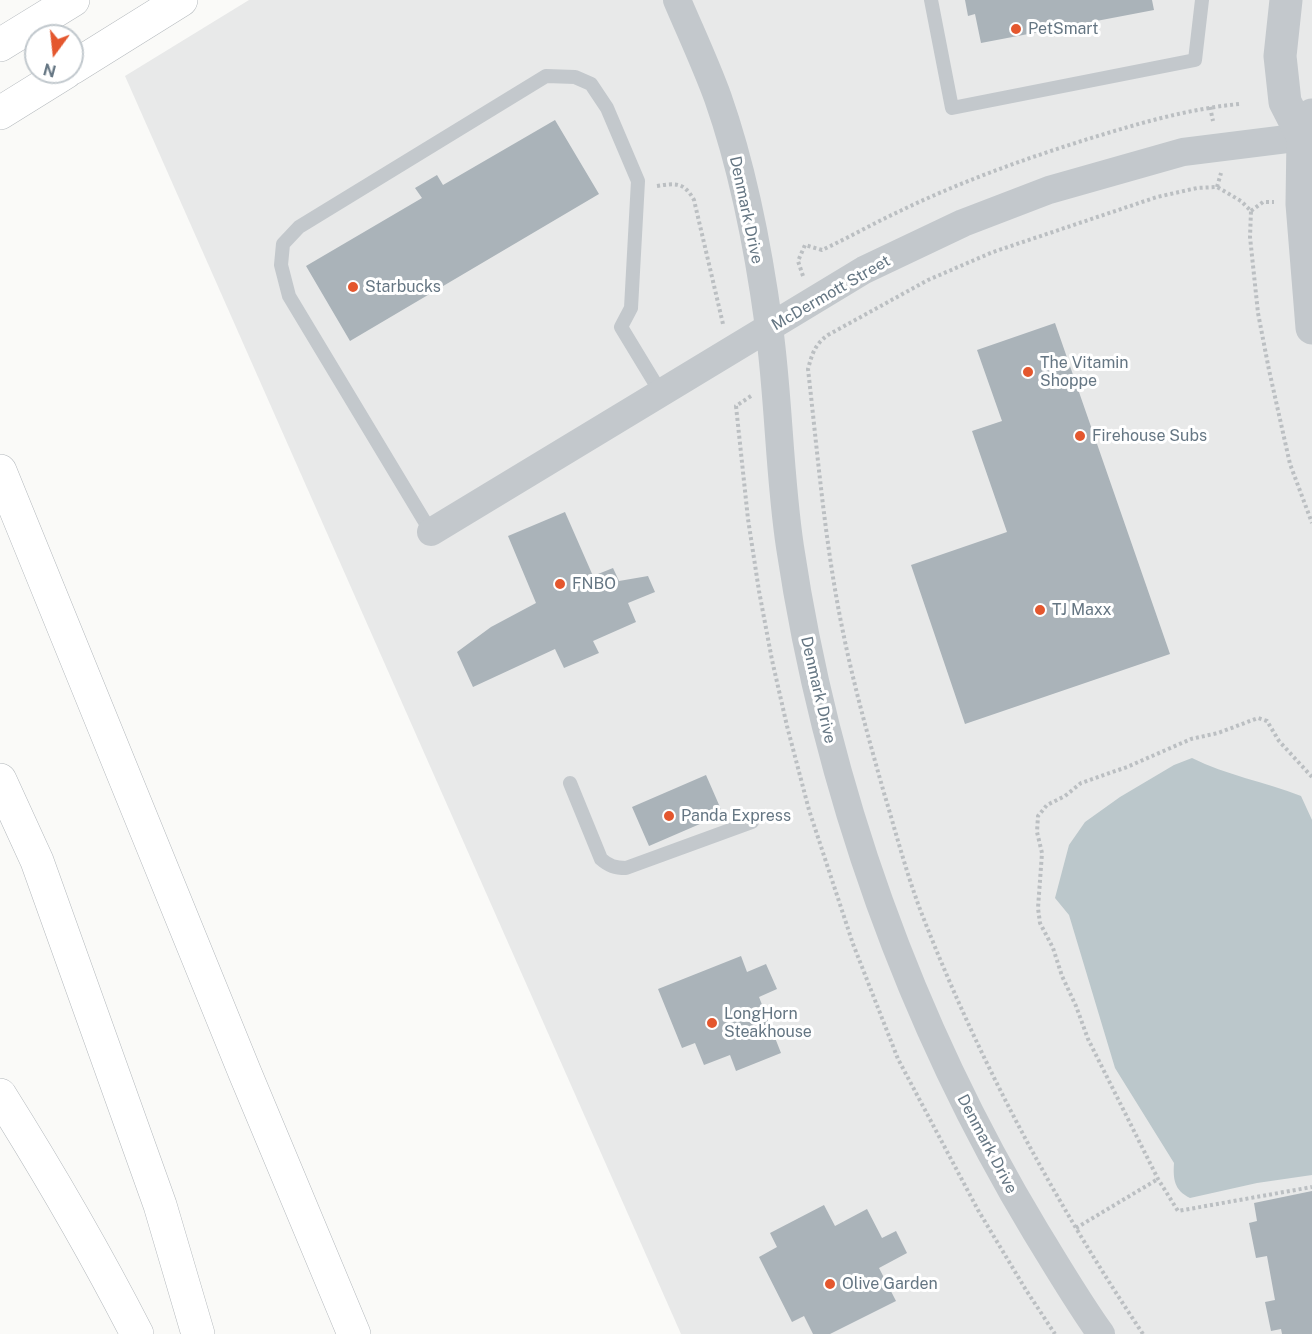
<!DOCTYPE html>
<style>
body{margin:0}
#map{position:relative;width:1312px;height:1334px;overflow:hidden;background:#fafaf8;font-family:"Public Sans",sans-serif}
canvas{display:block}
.north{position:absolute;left:24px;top:24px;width:60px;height:60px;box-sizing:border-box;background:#fff;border:2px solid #c1c8cd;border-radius:50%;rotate:195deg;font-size:16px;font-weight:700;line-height:24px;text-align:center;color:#657683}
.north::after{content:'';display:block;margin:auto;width:21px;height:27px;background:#e4572e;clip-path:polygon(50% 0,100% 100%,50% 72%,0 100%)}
</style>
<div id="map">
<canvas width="1312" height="1334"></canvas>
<div class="north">N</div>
</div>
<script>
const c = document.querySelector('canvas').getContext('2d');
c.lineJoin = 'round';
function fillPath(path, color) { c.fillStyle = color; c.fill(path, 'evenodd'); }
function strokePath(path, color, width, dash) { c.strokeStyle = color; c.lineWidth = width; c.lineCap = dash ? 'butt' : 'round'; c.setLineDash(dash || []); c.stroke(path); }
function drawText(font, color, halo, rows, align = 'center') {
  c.font = font + ' "Public Sans",sans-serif'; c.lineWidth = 6; c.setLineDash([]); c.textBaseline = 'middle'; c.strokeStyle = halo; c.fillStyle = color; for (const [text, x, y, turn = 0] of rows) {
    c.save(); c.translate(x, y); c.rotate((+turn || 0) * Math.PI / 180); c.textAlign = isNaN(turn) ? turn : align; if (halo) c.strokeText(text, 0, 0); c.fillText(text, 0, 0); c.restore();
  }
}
fillPath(new Path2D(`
 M249,0h1063v1334h-631l-556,-1258z`), '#e8e9e9');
fillPath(new Path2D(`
 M1192,758c34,17 73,24 109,38l11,24v355l-55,8 -67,15c-16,-8 -17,-19 -16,-35l-59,-95 -46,-153 -14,-17 14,-53 16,-23 35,-25 54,-32z`), '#bbc7cb');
fillPath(new Path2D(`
 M965,0h187l2,10 -173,33 -6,-29 -7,2z
 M555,120l44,74 -249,147 -44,-75 116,-68 -7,-10 22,-13 6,10z
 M1055,323l115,331 -205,70 -54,-159 96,-33 -35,-101 30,-10 -25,-71z
 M565,512l28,64 20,-8 6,13 29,-5 7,16 -27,11 8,19 -43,19 6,12 -35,15 -9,-19 -82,38 -16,-35 34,-25 45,-24 -28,-67z
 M706,775l17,39 -74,32 -17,-39z
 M741,956l6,16 19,-8 11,25 -18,8 22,56 -45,18 -6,-16 -26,10 -9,-22 -13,5 -24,-59z
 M1312,1191v143h-30l-1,-5 -10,2 -6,-29 10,-2 -8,-44 -11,2 -7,-35 8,-2 -3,-18z
 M824,1205l11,21 32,-17 15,29 14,-7 11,22 -28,15 17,33 -66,33h-17l-9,-18 -12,6 -33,-65 18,-10 -7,-14z`), '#aab3b9');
const primary = new Path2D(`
 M0,45l73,-45
 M72,68l109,-68
 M0,113l66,-41`);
const motorway = new Path2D(`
 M0,471l245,602 109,261
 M0,780l37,81 123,344 38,129
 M0,1095c49,78 95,157 137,239`);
strokePath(primary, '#b5babe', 34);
strokePath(motorway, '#b4b9bd', 34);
strokePath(new Path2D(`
 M1210,107l3,14
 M657,186c19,-3 27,-4 37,14l29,124
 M1217,187l4,-14
 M1251,211l12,-9h11
 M803,276l-5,-15 7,-16 17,5c26,-12 52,-27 78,-39 60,-29 124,-52 188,-72 49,-15 99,-30 151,-35
 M751,396l-15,10 12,113 11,72 13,69 15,66 22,84 44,134 45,115 80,151 48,80 29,44
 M1312,777l-33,-36 -12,-20 -9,-3 -40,15 -27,6 -64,28 -46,16 -16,13 -18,9 -9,11 -1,16 5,21 -4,55 2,15 13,25 9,28 14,30 12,33 70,140 20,32 134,-24
 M1076,1228l82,-49
 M1143,1334c-87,-130 -161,-267 -218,-412 -17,-42 -28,-86 -41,-129 -15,-53 -30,-107 -41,-161 -18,-87 -25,-175 -35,-263 4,-15 7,-25 20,-34l100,-55 65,-28 164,-55 40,-9 20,-1 24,14 10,10 -1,26 8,76 11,57 21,94 22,59`), '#bbbfc2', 4, [3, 3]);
strokePath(new Path2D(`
 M931,0l21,108 243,-48 7,-60
 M431,532l-142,-236 -8,-31 2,-21 16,-17 247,-151 29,1 16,7 16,24 31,73 -7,127 -10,19 40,66
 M570,783l31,76c8,7 14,9 25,9l126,-46`), '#c3c8cc', 14);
strokePath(new Path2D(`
 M677,0c14,33 29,65 41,98 25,71 41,155 51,229 10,73 10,147 21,220 36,241 120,476 246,685 21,34 42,70 65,102
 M431,532l433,-262 99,-47 86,-33 134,-38 120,-15`), '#c3c8cc', 28);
strokePath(new Path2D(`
 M1286,0l-6,56 5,46 18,35
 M1312,115l-9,22 -1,67 10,124`), '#c3c8cc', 33);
strokePath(primary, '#fff', 33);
strokePath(motorway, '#fff', 33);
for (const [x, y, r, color] of [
 [1016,29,6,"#e4572e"],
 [353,287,6,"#e4572e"],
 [1028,372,6,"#e4572e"],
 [1080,436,6,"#e4572e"],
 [560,584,6,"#e4572e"],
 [1040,610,6,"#e4572e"],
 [669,816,6,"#e4572e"],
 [712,1023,6,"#e4572e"],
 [830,1284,6,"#e4572e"]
]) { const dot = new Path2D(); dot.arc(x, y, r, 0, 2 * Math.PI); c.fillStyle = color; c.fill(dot); strokePath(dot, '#fff', 2); }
drawText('16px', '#657683', '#fff', [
 ["PetSmart",1028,29],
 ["Starbucks",365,287],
 ["The Vitamin",1040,363],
 ["Shoppe",1040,381],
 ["Firehouse Subs",1092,436],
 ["FNBO",572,584],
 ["TJ Maxx",1052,610],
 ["Panda Express",681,816],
 ["LongHorn",724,1014],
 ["Steakhouse",724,1032],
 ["Olive Garden",842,1284]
], 'left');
drawText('16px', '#657683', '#fff', [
 ["Denmark Drive",746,210,78],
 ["McDermott Street",831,293,-30],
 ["Denmark Drive",818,690,77],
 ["Denmark Drive",987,1144,62]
]);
</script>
